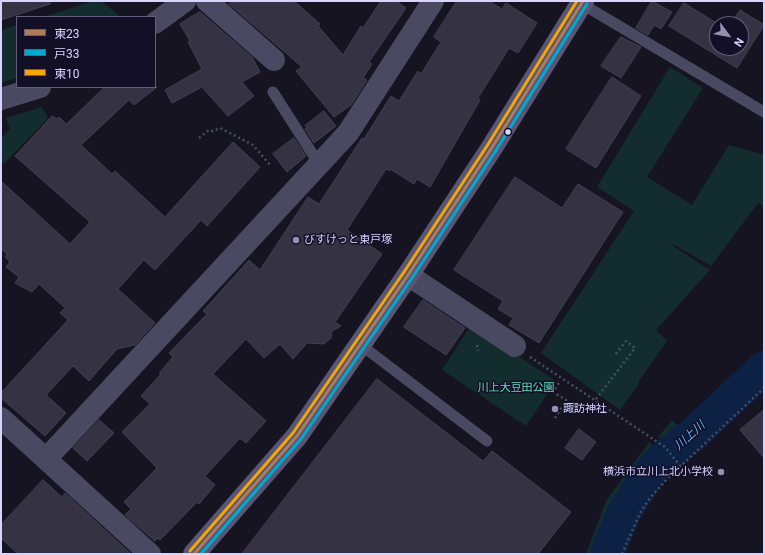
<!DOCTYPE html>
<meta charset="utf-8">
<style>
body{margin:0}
#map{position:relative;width:765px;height:555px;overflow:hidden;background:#161421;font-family:Roboto,"Noto Sans JP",sans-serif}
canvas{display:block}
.frame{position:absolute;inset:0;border:2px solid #d9d4ff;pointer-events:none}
.legend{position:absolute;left:16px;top:16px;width:140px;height:72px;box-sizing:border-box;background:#130f26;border:1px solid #625e7d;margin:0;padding:5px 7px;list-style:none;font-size:12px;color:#d9d4ff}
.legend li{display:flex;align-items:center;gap:8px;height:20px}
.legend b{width:20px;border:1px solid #625e7d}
.north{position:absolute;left:709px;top:16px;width:40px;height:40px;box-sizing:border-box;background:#130f26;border:1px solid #625e7d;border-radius:50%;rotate:122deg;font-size:11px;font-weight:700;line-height:16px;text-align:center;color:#d9d4ff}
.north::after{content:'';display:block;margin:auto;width:14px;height:18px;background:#9591b1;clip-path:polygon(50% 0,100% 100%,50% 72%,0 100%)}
</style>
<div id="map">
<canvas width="765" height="555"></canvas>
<div class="frame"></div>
<ul class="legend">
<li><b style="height:5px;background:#b07c57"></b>東23</li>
<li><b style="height:5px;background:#00a9ce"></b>戸33</li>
<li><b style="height:5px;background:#f7a600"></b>東10</li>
</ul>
<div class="north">N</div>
</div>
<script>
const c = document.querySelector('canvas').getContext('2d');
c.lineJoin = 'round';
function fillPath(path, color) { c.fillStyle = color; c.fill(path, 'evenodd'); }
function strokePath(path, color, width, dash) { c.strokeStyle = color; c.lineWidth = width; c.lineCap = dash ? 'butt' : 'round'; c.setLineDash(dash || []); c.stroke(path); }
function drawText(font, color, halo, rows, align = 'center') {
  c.font = font + ' Roboto,"Noto Sans JP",sans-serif'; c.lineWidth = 3; c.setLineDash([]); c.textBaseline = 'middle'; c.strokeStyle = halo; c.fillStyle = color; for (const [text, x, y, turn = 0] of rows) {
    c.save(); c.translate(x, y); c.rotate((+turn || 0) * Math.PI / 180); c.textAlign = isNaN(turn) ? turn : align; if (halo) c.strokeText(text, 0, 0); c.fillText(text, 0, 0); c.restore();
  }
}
fillPath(new Path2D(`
 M93,1h8l20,16h-78z
 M17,25v53l-16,5v-53z
 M670,67l33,21 -56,89 45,28 37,-60 35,10v51l-6,-3 -47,63 -38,-22v2l37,24 -54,60 11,11 -28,40 -1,4 -18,25 -79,-57 93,-142 -37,-24z
 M42,107l6,11 -44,46 -3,-4v-22l9,-9 -4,-11z
 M471,325l85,56 -30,45 -84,-56z
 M752,355l11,10 -31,26 -61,56 -13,-10 14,-17 9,9z
 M649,442l10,9 3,6 -28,26 -23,40 -11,31h-14l20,-53z`), '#132c2d');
strokePath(new Path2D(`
 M607,554l17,-41 24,-38 12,-14 36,-29 68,-64`), '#0d2144', 34);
const building = new Path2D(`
 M1,1h49v3l-49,16z
 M232,1h62l26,23 -2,2 25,29 18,-29 2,2 18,-27h15l10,7 -37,54 3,2 -9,14 4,2 -16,25 -17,12 -38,-46 6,-4 -73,-63z
 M457,1h32l13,8 4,-6 31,20 -19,30 -9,-5 -31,50 2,2 -50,87 -13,-8 -3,5 -24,-15 -1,2 -3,-2 -39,61 35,24 -47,68 6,4 -9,5 -1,7 -7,6 -17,-1 -14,16 -13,-15 -16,14 -18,-19 -33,35 53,47 -20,22 -6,-5 -35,38 10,9 -16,19 -2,-2 -37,38 -2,-2 -3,3 -30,-26 6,-6 -7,-7 33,-34 -35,-36 28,-28 -9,-8 20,-22 -2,-1 14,-16 -4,-4 38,-39 -4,-3 46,-51 11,10 48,-73 11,7 43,-66 2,1 27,-43 8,5 19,-30 3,3 20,-32 -7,-5z
 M652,1l20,11 -11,17 -7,-4 -6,10 -12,-7z
 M684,3l34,21 -1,24h24v-24h-10l9,-14 24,15 -27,43 -68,-42z
 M200,12l52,45 8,15 -18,10 12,14 -26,20 -26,-29 -30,16 -7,-13 37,-21 -14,-27 2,-1 -10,-17z
 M621,37l20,10 -20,31 -20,-12z
 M612,77l29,19 -45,72 -30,-19z
 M105,87h52l-23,18 -5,-5 -48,45 31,29 3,-3 50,46 68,-75 27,25 -53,59 -6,-6 -46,50 -11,-10 -26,29 37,34 -20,22 -18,4 -28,32 -16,-15 -27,29 20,18 -21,23 -44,-38v-5l67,-73 -8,-7 5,-5 -26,-24 -7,8 -17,-9 4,-6 -13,-10 4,-5 -5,-5 2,-3 -6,-5v-68l69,63 20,-22 -75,-66 37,-40 5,3 2,-2 7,7z
 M324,111l12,15 -22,17 -9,-14 2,-2 -2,-1z
 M294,138l12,18 -19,16 -14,-18z
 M515,177l47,31 16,-24 45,28 -84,131 -30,-18 4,-7 -15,-9 5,-8 -49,-31z
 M423,300l42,28 -19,27 -42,-28z
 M377,379l106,82 9,-10 79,61 -33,42h-296z
 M764,410v48l-24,-28z
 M99,420l15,13 -27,28 -14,-13z
 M579,429l17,13 -14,18 -17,-12z
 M43,480l19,17 3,-4 66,61h-113l-17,-16v-13z`);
fillPath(building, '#343243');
strokePath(building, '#433f54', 1);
strokePath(new Path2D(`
 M199,138l10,-8 4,1 7,-3 33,17 17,20
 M477,345l1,6
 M530,357l135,90 21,26 8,-6 3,4
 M596,399l39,-51 -9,-7 -11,14
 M555,418l11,-18 -13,-8 6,-9
 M622,554l18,-41 10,-15 17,-19 97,-91`), '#44505f', 2.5, [2, 3]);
strokePath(new Path2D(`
 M582,4l182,108
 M273,92l46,72
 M361,345l126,96`), '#4a4962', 11);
strokePath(new Path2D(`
 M207,1l67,59
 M155,23l30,-22
 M1,99l39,-12
 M408,275l107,71
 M1,418l149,136
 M46,459l302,-326 85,-132`), '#4a4962', 22);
strokePath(new Path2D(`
 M194,554l103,-118 111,-161 83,-126 92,-148`), '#575674', 22);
strokePath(new Path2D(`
 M194,554l103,-118 111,-161 83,-126 92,-148`), '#b07c57', 3);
strokePath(new Path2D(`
 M201,554l100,-115 111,-161 83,-126 92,-148`), '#00a9ce', 3);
strokePath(new Path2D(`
 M190,551l103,-118 111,-161 83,-126 90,-145`), '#f7a600', 3);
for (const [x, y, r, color] of [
 [508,132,3.5,"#d9d4ff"],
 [296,240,4,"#9591b1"],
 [555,409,4,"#9591b1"],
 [721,472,4,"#9591b1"]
]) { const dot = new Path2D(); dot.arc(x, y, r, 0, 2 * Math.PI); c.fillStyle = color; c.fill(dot); strokePath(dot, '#130f26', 1.5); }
drawText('11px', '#d9d4ff', '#130f26', [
 ["びすけっと東戸塚",304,240],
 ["諏訪神社",563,409],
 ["横浜市立川上北小学校",713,472,"right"]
], 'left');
drawText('11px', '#5fe0c0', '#130f26', [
 ["川上大豆田公園",516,388]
]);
drawText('italic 12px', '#62b6ff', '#130f26', [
 ["川上川",690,436,-42]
]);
</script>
